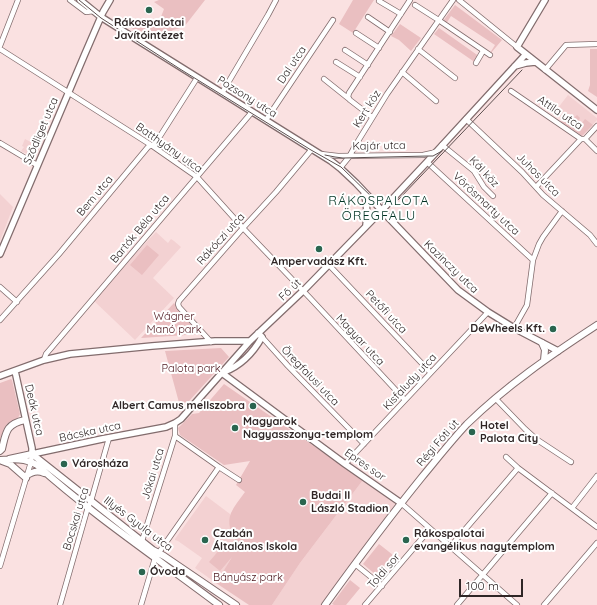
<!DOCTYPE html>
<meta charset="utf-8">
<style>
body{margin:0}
#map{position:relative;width:597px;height:605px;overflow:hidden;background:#fae1e1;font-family:Quicksand,sans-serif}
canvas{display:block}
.scale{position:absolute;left:459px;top:579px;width:64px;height:18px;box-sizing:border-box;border:2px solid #2f2626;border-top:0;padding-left:5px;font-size:12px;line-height:14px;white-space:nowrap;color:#2f2626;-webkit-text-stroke:3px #fff;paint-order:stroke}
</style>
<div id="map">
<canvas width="597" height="605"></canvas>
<div class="scale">100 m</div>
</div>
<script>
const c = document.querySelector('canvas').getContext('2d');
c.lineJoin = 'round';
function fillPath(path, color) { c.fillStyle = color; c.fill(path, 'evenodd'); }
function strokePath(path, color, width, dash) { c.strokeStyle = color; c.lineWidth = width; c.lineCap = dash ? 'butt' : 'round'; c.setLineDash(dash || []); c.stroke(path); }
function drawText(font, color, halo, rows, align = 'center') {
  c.font = font + ' Quicksand,sans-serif'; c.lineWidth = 4; c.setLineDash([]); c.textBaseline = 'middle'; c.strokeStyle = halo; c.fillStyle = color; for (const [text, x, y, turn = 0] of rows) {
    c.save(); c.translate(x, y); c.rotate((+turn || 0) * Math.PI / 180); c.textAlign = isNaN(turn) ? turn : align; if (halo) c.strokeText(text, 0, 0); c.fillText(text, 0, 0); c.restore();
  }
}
fillPath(new Path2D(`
 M568,95l29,23v2l-15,16 -21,-14 2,-4 -9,-5z
 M25,139l15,8 -5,11 -14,-7 3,-4 -2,-1z
 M0,194l13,13 -13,34z
 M156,232l12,11 3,-4 3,2 7,6 -28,31 21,20 -39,42 -42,-40 19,-22z
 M363,480l32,24 -74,101h-49l28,-42z
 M206,496l24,18v14l4,11 5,7 -23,37 -21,-15 7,-10 -24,-17 -3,-1v-1z`), '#f3d1d2');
fillPath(new Path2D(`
 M159,0h46l-21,27 -11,3 -9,7 -14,3 -26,-17 2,-4 2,-2c13,7 18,11 31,5l5,-13 -10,-7z
 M353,0h21l-21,33 -14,-9z
 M455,5l47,35 -11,13h-1l5,-8 -44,-29 -5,8 -3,-3z
 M400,24l21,14 -10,13 -12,-11 -8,-4z
 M439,28l41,29 -4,6 -42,-29z
 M590,49h7v48l-9,-6 2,-6z
 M567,114l7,4 3,-3 3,3 -2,3 4,2 3,-4 8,6 -11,11 -21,-14z
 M147,245l12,10 -17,20 -12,-10z
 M174,303l28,31 -61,4z
 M221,348l8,9 -48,53 -16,-59z
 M11,379l1,1 8,34c-2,6 -7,6 -12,9 -5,5 -6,12 -8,18v-58z
 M224,384l139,96 -63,83 -28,42h-23l-33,-22 16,-26 -12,14 -11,-9 17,-20 10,8 3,-4c-6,-9 -13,-21 -8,-33 3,-7 9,-14 14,-21l-9,-7 14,-24 -26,4 -44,-30 -2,-7 14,-14 7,-1z
 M379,544l14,11 -17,20 -13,-11z
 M350,580l10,8 -14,17h-12l-2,-1z`), '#eabfc1');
const minor = new Path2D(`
 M70,0l16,12 8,-1
 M459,0l58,47
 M379,1l22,13
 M415,5l22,14 53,36
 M368,17l22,15
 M356,33l23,15
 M0,46l18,-46
 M0,49l151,96 46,32 46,51 67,70 95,102
 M418,49l37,29
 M345,50l23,15
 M336,62l24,15
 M476,63l7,-12
 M545,70l21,-25 31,-1
 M402,72l34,29
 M324,79l25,20
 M511,91l70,48h4l12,12
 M222,93l46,-78 8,-15
 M372,117l-22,-17 -2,-3 1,-4 61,-93
 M466,119l56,53 21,23 47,40 7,9
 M266,120l67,-100
 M585,139l12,-13
 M0,143l37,22
 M442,145l32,26 10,16 9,9
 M321,154l17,2 85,-1 9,-2 3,-1
 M427,162l106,98
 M340,168l9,-11 6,-11 32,-52 66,-94
 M536,187l45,-48
 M329,265l101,107
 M0,287l17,15
 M0,320l59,-66 89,-107 7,-3 42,-66
 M514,328l13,-23 6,-45 6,-16 4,-7 19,-26
 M262,337l26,29 76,78
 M211,342l-32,-35 -1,-3 1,-3 64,-73 33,-36 36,-43
 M44,360l2,-6 6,-7 200,-235
 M496,399l29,30 11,10 35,23
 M175,423v13l44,31 20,13
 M506,457l12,11 79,59
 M345,464l143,-152
 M401,503l116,102
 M572,508l25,-32
 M142,541l33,-105
 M450,547l68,-79
 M355,564l27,22
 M0,566l31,-104 1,-8
 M60,605l28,-98 3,-6 18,-63
 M141,605l14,-47 64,-91
 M365,605l65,-76
 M457,605l95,-112
 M544,605l53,-62`);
const tertiary = new Path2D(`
 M80,0l21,17 30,19 200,125 9,7 16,15 31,33 71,74 30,22 26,16 44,23
 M545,0l-28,47 80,63
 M515,66l11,-3 9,-1
 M364,192c3,11 4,21 2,33
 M0,254l84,-198 19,-44 7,-12
 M15,371l17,77v6l70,-15 64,-12 9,-4 6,-4 69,-78 55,-52 77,-79 45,-48 99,-108
 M224,372c16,-6 29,-19 38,-35l-4,-4
 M222,373l123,91 56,39
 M0,376l44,-16 26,-6 82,-8 63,-5h35`);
const secondary = new Path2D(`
 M542,343l3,7 -1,10
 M0,451l2,-2c4,-17 4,-25 23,-29
 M9,459l23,-5 121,96 11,6 72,49
 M0,460c13,-1 25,-2 37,5 57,51 121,94 182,140
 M2,461l8,3 16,14
 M26,476c5,-4 12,-6 18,-3
 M325,605c31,-43 63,-86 97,-128 15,-18 29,-36 45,-53 39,-38 84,-69 130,-99`);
strokePath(minor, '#826c6d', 6);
strokePath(tertiary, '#826c6d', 8);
strokePath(secondary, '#826c6d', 8);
strokePath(minor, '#fff', 4.5);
strokePath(tertiary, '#fff', 5.5);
strokePath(secondary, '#fff', 6);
strokePath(new Path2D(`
 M79,0l22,18 79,51 131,81 30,17 35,34 5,1h8l7,-1 3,-2 123,-129
 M325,155l10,2 8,1 85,-2h5l9,-5`), '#5d5050', 1);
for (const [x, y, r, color] of [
 [149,10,4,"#2a654f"],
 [319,249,4,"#2a654f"],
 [553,329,4,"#2a654f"],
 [253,406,4,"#2a654f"],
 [235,428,4,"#2a654f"],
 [472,432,4,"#2a654f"],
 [64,464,4,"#2a654f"],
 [303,502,4,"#2a654f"],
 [205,540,4,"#2a654f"],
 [406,540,4,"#2a654f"],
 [142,572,4,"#2a654f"]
]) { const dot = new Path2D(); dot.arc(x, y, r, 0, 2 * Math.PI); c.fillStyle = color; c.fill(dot); strokePath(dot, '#fff', 1.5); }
drawText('bold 11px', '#2f2626', '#fff', [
 ["Rákospalotai",149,23,"center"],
 ["Javítóintézet",149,36,"center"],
 ["Ampervadász Kft.",319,262,"center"],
 ["DeWheels Kft.",545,329,"right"],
 ["Albert Camus mellszobra",245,406,"right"],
 ["Magyarok",243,422],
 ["Nagyasszonya-templom",243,435],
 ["Hotel",480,426],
 ["Palota City",480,439],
 ["Városháza",72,464],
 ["Budai II",311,496],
 ["László Stadion",311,509],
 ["Czabán",213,534],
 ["Általános Iskola",213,547],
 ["Rákospalotai",414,534],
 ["evangélikus nagytemplom",414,547],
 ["Óvoda",150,572]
], 'left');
drawText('11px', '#2f2626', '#fff', [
 ["Dal utca",292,65,-56],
 ["Pozsony utca",247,97,32],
 ["Kert köz",367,109,-58],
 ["Attila utca",560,113,34],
 ["Sződliget utca",41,131,-67],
 ["Kajár utca",379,146,-1],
 ["Batthyány utca",169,148,35],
 ["Kál köz",484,172,47],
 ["Juhos utca",538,175,45],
 ["Bem utca",95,196,-50],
 ["Vörösmarty utca",486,204,43],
 ["Bartók Béla utca",140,229,-50],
 ["Rákóczi utca",221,239,-48],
 ["Kazinczy utca",451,267,44],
 ["Fő út",290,290,-44],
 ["Petőfi utca",386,312,47],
 ["Magyar utca",360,340,47],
 ["Öregfalusi utca",310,376,46],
 ["Kisfaludy utca",410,382,-47],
 ["Deák utca",34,410,77],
 ["Bácska utca",90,432,-12],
 ["Régi Fóti út",438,443,-49],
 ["Epres sor",365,465,35],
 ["Jókai utca",153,474,-73],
 ["Bocskai utca",76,519,-73],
 ["Illyés Gyula utca",138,524,37],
 ["Toldi sor",384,571,-49]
]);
drawText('11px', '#4c161d', '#fff', [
 ["Wágner",174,317],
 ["Manó park",174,330],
 ["Palota park",191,369],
 ["Bányász park",248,578]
]);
c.letterSpacing = '1px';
drawText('13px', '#003323', '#fff', [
 ["RÁKOSPALOTA",379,201],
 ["ÖREGFALU",379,216]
]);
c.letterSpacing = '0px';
</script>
